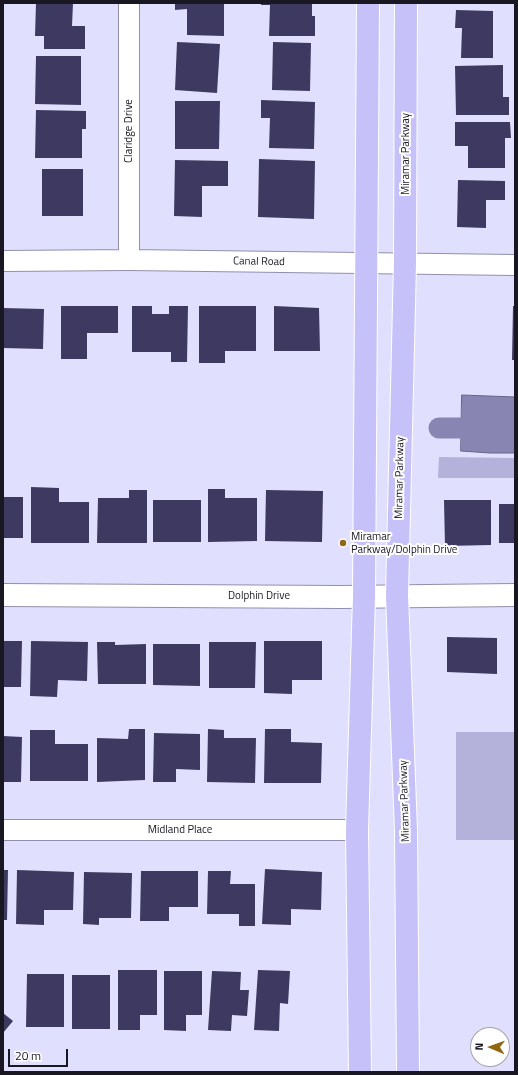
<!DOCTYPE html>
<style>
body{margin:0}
#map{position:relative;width:518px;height:1075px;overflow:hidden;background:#e1dffe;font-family:"Titillium Web",sans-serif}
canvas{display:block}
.frame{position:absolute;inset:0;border:4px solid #181722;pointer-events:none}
.north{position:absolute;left:470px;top:1027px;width:40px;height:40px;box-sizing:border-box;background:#fff;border:1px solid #a3a2a7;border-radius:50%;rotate:272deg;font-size:11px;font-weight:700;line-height:16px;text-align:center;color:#181722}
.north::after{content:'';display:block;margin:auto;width:14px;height:18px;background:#926712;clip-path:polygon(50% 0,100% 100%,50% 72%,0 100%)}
.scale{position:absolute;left:8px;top:1049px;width:60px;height:18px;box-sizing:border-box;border:2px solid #181722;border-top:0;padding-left:5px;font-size:12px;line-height:14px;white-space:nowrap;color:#181722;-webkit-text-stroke:3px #fff;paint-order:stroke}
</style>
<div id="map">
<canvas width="518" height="1075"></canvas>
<div class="frame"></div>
<div class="north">N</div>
<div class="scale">20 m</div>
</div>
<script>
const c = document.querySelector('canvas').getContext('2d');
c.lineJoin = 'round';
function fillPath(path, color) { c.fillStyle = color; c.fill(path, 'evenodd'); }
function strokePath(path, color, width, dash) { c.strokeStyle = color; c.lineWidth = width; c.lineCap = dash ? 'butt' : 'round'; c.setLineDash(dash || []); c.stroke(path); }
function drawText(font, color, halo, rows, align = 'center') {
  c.font = font + ' "Titillium Web",sans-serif'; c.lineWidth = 4; c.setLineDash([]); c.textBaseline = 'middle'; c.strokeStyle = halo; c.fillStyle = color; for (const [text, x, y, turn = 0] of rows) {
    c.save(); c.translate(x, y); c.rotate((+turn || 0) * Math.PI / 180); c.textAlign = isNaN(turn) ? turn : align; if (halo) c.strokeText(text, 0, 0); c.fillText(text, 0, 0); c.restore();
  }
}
fillPath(new Path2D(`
 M439,457l76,1v20h-77z
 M456,732h59v108h-59z`), '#b4b1da');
const water = new Path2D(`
 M462,395l53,2v56h-25l-29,-2z`);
fillPath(water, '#8985b3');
strokePath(water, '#676488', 1);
strokePath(new Path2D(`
 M439,428h76`), '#8985b3', 21);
fillPath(new Path2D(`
 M36,3h37l-1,23h13v23h-41v-13h-9z
 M175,3h49v33l-37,-1v-26l-12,1z
 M261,3h51v13h3v20h-46l1,-31h-9z
 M456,10l37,1v47h-32l1,-30h-7z
 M177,42l43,2 -3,49 -42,-3z
 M273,42l38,1 -1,48 -38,-1z
 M36,56h45v49l-46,-1z
 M503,65v32h6v18h-53l-1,-49z
 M261,100l54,2 -1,47 -45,-1 1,-30h-9z
 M175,101h45l-1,48h-44z
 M36,110l50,1v18h-4v29h-47z
 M455,122h55l1,16h-6v30h-37v-22h-13z
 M259,159l56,2 -1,58 -56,-2z
 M175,160l53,1v25h-26v31l-28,-1z
 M42,169h41v47h-41z
 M458,180l47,1v19h-19v28l-29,-1z
 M61,306h57v27h-31v26h-26z
 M132,306h20v8h17v-8h19l-1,56h-16v-10h-39z
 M199,306h57v45h-31v12h-26z
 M274,306l45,2 1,43h-46z
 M513,306h2v54h-3z
 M3,308l41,1 -1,40 -40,-1z
 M31,487l28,1v14h30v41h-58z
 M208,489h17v9h32v43l-49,1z
 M129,490h18v53h-50l1,-45h31z
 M266,490l57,1 -1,51 -57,-1z
 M3,497h20v41h-20z
 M153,500h48v42h-48z
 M444,500h47v45l-46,1z
 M499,504h16v39h-16z
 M447,637l50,1v36l-50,-2z
 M3,641h19l-1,46h-18z
 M31,641l57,1 -1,39 -29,-1 -1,17 -27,-1z
 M264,641h58v39h-30v14l-28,-1z
 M97,642h18v3l31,-1v40h-48z
 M209,642h47l-1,46h-46z
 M153,644h47v42l-47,-1z
 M129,729h16v51l-48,2v-44l31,1z
 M208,729l16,1v8h32l-1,45 -48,-1z
 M265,729h26v13l31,1 -1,40h-57z
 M30,730h25v14h33v37h-58z
 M154,733l46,1v36l-24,-1v13h-23z
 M3,736l19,1 -1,45h-18z
 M265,869l57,3 -1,38 -30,-1v16l-29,-1z
 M3,870h5l-1,50h-4z
 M17,870l57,2 -1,38h-29v15l-28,-1z
 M141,871h57v36h-29v14h-29z
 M208,871h23l-1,13h25v42h-16v-12h-32z
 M84,872l48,1 -1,45h-32v7l-16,-1z
 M118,970h39v45h-17v15h-22z
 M258,970l32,1 -2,33 -8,-1 -1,28 -25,-1z
 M164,971h38v44h-16v16l-22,-1z
 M212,971l29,1 -1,18h9l-2,26 -15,-1 -1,16 -23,-1z
 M27,974h37v53h-38z
 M72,975h38v54h-38z
 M3,1013l10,8 -10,12z`), '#3e3961');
const street = new Path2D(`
 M129,3v257
 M3,261l126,-1 386,5
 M3,830h354`);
const secondary = new Path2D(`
 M3,595l338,2 174,-2`);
const primary = new Path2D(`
 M406,3l-1,260 -8,332 9,236 2,241
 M360,1072l-3,-242 7,-233 4,-594`);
strokePath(street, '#918fac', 22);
strokePath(secondary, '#918fac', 24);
strokePath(primary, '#fff', 24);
strokePath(street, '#fff', 20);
strokePath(secondary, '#fff', 22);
strokePath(primary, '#c7c1f9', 22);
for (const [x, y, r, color] of [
 [343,543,4,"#926712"]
]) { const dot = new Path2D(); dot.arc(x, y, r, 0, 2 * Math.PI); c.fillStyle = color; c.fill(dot); strokePath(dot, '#fff', 1.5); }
drawText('11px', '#181722', '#fff', [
 ["Claridge Drive",129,131,-90],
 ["Miramar Parkway",406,154,-90],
 ["Canal Road",259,262,1],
 ["Miramar Parkway",400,478,-89],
 ["Dolphin Drive",259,596],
 ["Miramar Parkway",405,801,-92],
 ["Midland Place",180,830]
]);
drawText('11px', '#181722', '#fff', [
 ["Miramar",351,537],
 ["Parkway/Dolphin Drive",351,550]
], 'left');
</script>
